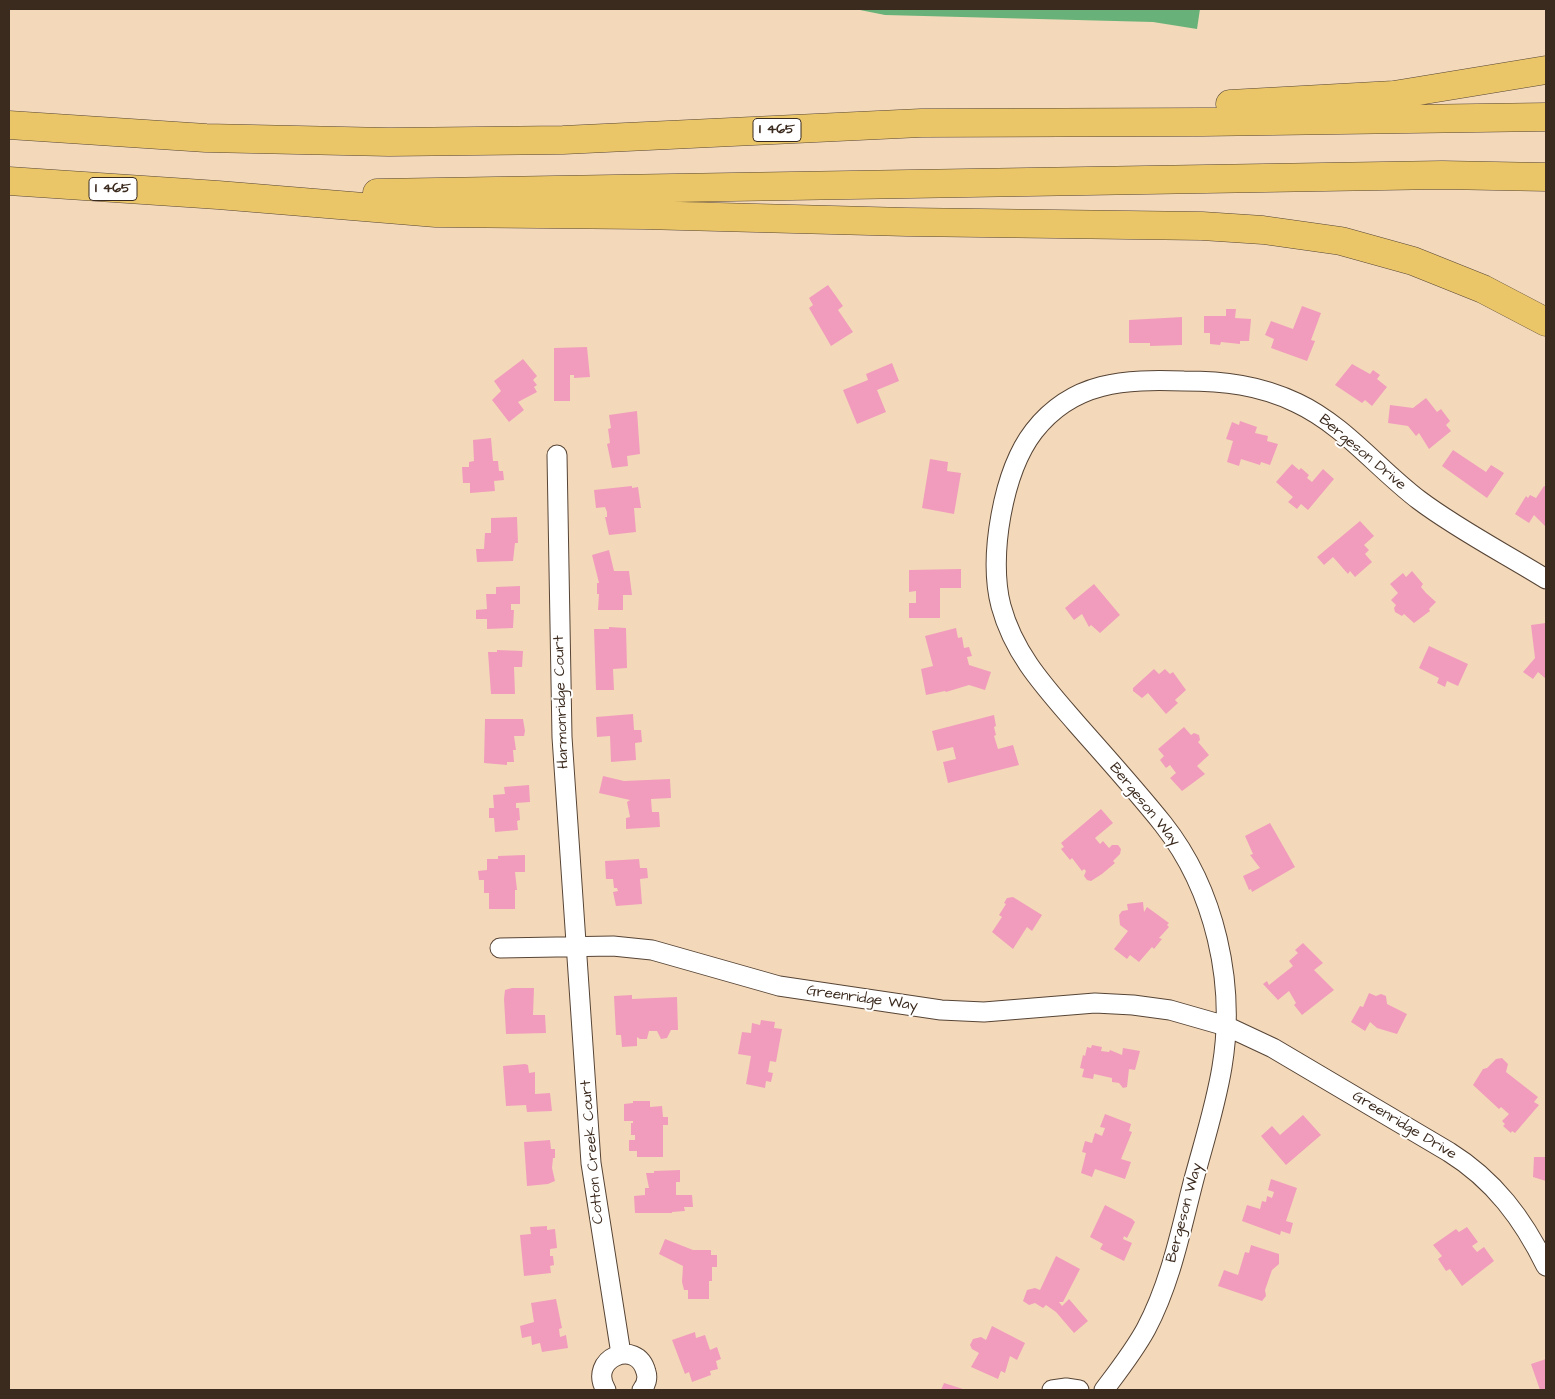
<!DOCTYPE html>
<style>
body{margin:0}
#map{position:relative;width:1555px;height:1399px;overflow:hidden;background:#f3d9ba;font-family:"Architects Daughter",sans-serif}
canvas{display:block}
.frame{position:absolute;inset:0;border:10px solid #3b2a1e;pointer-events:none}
</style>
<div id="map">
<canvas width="1555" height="1399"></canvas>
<div class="frame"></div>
</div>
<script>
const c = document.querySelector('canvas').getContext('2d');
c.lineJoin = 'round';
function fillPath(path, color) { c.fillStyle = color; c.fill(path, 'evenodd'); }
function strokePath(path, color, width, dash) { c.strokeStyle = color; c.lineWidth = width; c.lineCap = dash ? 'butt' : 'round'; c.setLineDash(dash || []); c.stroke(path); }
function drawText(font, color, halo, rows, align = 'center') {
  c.font = font + ' "Architects Daughter",sans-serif'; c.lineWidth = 4; c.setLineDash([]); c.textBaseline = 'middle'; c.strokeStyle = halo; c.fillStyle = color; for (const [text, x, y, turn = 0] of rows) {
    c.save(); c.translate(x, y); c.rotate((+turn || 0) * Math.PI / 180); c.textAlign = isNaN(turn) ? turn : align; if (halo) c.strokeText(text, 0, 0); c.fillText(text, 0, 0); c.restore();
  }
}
fillPath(new Path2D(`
 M855,9h345l-3,20 -44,-7 -268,-7z`), '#68b279');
fillPath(new Path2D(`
 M828,285l15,21 -5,4 15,22 -22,14 -22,-38 4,-3 -4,-7z
 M1302,306l19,7 -10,27 4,1 -8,20 -36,-13 3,-9 -9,-4 6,-14 22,8z
 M1226,309h10l-1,9 16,1 -2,22h-9v3l-19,-2 -1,3 -10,-1v-11h-6v-17h22z
 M1182,317v28l-32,1v-3h-21v-23z
 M587,347l3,30 -16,1v-3h-4v26h-16v-53z
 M523,359l14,17 -4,4 4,5 -3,2 3,5 -19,10 6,8 -15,12 -17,-22 9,-9 -7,-10z
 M892,363l7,18 -22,9 9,22 -29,12 -14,-34 25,-10 -2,-6z
 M1352,364l18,10 3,-4 7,5 -3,4 10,8 -15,19 -7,-6 -3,3 -27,-18z
 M1426,398l11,14 4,-3 9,12 -4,4 5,6 -22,18 -10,-16 -3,3 -8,-10 -20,-3 2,-18 23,3z
 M637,411l3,43 -13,2 1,10 -16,2 -5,-24 3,-1 -2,-14 3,-1 -2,-13z
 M1240,421l17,6 -2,6 13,3 -1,5 11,3 -8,21 -9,-3 -1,3 -19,-6 -2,7 -12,-4 6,-21 -7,-2 6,-17 7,3z
 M491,438l2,23h5l1,10h4l1,9 -10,1 1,10 -25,2v-10h-7l-1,-16h7v-5l5,-1 -1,-21z
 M1453,450l33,22 5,-7 13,8 -17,25 -45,-32z
 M930,459l18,3 -1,9 14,2 -7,41 -32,-6z
 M1292,464l7,6 2,-2 8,7 -2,3 5,4 11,-13 11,10 -26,31 -7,-6 -4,5 -9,-7 5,-5 -17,-15z
 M632,486v2l6,-1 3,21h-7l2,24 -27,3 -4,-18h2v-5l-2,-5 -9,1 -2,-18z
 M1544,486l2,1v40l-12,-12 -5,8 -14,-9 11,-18 2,2 2,-3 6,3z
 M517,517l1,26h-3l-2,18 -36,1 -1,-13h8l1,-16h6v-15z
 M1360,521l14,15 -10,9 5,5 -4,4 7,8 -17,15 -5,-6 -2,3 -15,-17 -9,8 -7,-8z
 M609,550l5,21h15l3,24h-9v15h-25l1,-16h-2v-11h2l-7,-28z
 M961,569v19h-21v30h-31v-15h7v-12l-7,1v-22z
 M1412,571l11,13 -2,3 5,6 10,9 -7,7 1,2 -16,12 -10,-9 -2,2 -7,-4 -1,-4 2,-3 -5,-5 7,-7 -8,-9 13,-11 3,4z
 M1094,584l26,31 -20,18 -9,-8 -2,2 -7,-13 -8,6 -9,-12z
 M520,586v18h-9v6h3l-1,18 -26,1v-10h-11v-9l11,-1 -1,-15h10v-7z
 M1546,623v56l-8,-7 -5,7 -10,-7 12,-14 -4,-33z
 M609,627l17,1 1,40 -14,1 1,21h-18l-2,-61h15z
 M956,628l2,10 4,-1 2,11 5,-1 3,9 -5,1 2,8 22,7 -6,18 -16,-5 -23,7 -1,-1 -19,4 -5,-26 12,-3 -8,-30z
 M1429,646l39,18 -10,22 -11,-5 -2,6 -8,-4 2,-5 -20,-10z
 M497,650l26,1 -1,16h-8l1,27h-24l-3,-42h9z
 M1154,669l5,5 6,-5 5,5 3,-2 13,18 -11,10 3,3 -12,11 -18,-21 -6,5 -9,-7v-3z
 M633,714l1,16h7l1,12 -7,1 1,17 -25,2 -1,-26 -13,1 -1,-20z
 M994,715l2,11 -2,1 2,8 -2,1 4,13 15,-4 6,20 -71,18 -5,-21 13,-3 -3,-12 -16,4 -5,-20z
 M485,719h38l2,12 -1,5h-10l2,14h-3l1,12h-7v3l-23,-2z
 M1184,727l7,8 3,-2 5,2 1,5 -2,2 11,13 -12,11 8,8 -23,17 -12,-13 6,-5 -6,-8 -4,3 -6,-8 4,-4 -6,-7z
 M603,776l21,5 46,-2 1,19 -20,1 1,13h7l1,15 -34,2v-11l4,-1 -3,-15 3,-2 -31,-7z
 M529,785l1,17 -14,1v5h3l1,12 -3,1 1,9 -23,2 -1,-14h-5v-10h5l-1,-13 12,-1 -1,-7z
 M1101,809l12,14 -18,15 5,6 3,-3 6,7 3,-3h6l3,4 -1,5 -7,7 2,2 -13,11 -11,7 -4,-1 -3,-4 2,-5 -2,-2 -2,2 -10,-13 -2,2 -9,-11 3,-2 -3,-4z
 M1270,823l25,44 -43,25 -1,-3 -2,1 -6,-14 17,-8 -10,-13 3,-1 -8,-18z
 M525,855v17h-10l2,18h-2v19h-26v-16h-5v-13h-5l-1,-9 9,-1v-11h11v-3z
 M639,859l1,9h7l1,10 -8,1 2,25 -26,2 -3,-14 5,-1 -1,-3h-3l-1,-9h-7l-1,-18z
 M1013,897l29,18 -10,16 -5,-4 -14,22 -21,-17 10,-15 -3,-2 7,-11 -2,-1 3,-5z
 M1143,902l1,10 3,-5 22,16 -2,2 2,2 -10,11 3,1 -8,10 -2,-2 -13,15 -9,-7 -3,4 -13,-10 14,-18 -8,-6 -1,-10 3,-4 6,-1 -1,-6z
 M1303,943l20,20 -9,7 20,20 -32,25 -8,-10 2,-2 -7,-12 -11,9 -15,-16 4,-3 2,4 24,-19 -4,-5 9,-8 -3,-3z
 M512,988h22l-1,27h12l1,18 -40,1 -2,-35 1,-9z
 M1369,993l7,3 5,-2 5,2 1,8 20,10 -10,20 -20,-6 -7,-6 -5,9 -14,-9 9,-16 3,1z
 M632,995v4l45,-2 1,33h-7l-4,8 -6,1 -4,-8h-8l-2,8h-7l-3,-2v9l-15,1 -1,-12h-5l-2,-39z
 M761,1020l14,2 -1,6 8,1 -6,33 -6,-1 -2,11 5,1 -2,9 -5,-1 -1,7 -19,-4 5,-28 -13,-2 4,-22 9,1 1,-10 8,2z
 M1092,1045l10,2 -1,4 8,1 1,-2 12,5 1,-7 17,3 -5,19 -6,-1 -2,18 -4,1 -4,-5 -7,-1v-4l-18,-4 -1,5 -11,-2 2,-8 -4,-1 3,-13 2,1 2,-9 4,1z
 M1502,1058l6,6 -2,8 32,25 -4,5 5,3 -24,28 -3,-2 -1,2 -8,-7 2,-2 -3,-3 7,-7 -8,-7 -2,2 -26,-24 10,-16 4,-1 9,-9z
 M525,1064l3,1 1,8 6,-1v22l15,-1 2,18 -25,1 -1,-7 -20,1 -3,-40z
 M633,1101h17v6l12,-1 1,11h5v8h-5v32h-26v-6h-8v-11h6v-5h-4v-12h2v-2h-9v-17l9,-1z
 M1105,1114l26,10 -2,7 3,1 -11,27 10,3 -6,17 -30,-10 -3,8 -11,-4 5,-20 -4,-1 3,-11 7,2 3,-10 7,3 3,-8 -5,-1z
 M1303,1115l18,20 -35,30 -25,-29 11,-10 8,9z
 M550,1140l1,9h4v9h-2l-1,10 3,13 -7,3 -21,2 -3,-44z
 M1534,1157h12v24l-13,-4z
 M680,1170v12h-4v13h16l1,12h-9l1,4 -13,1v1h-37l-1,-17 11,-1v-7h4l-3,-15h8v-2z
 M1271,1179l26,9 -11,33 7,2 -3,11 -9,-3 -1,4 -38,-14 5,-16 13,4 2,-8 4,1 1,-6 5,2 2,-6 -6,-2z
 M1105,1205l27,14 3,3 -8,16 -3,-2 -1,3 9,4 -8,18 -24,-12 3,-5 -13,-7z
 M547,1226v4l8,-1 2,19 -7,1v7h3l1,9 -4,1 1,7 -27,3 -4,-41 11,-1 -1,-7z
 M1467,1227l11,15 -6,4 5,6 7,-5 10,14 -32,25 -12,-17 -4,2 -8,-12 4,-3 -9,-11 23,-16 3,3z
 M665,1239l28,11h18v5h6v12h-5v14h-3v18h-21v-9h-4l-2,-8 1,-16 -24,-12z
 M1251,1245l28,9v10l-7,6 -7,20 1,6 -4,5 -44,-15 6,-16 14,5 7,-23 4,1z
 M1056,1256l24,13 -17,33h-4l3,4 7,-7 19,22 -14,12 -18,-21 -10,-7 -3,3 -8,-5 -6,2 -6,-4 4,-11 8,-2 5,2z
 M556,1299l6,29 -3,1 1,8 6,-2 2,13 -26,4 -2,-9 -8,2 -1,-9 -9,2 -2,-12 14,-4 -3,-19z
 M992,1326l33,17 -8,17 -7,-4 -5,17 -4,-2 -3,8 -27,-12 8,-14 -7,-4 -2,-4 3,-6 8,-2 5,3z
 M695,1332l1,6 9,-3 5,15 7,-3 4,12 -5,2 2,8 -8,2 1,4 -19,7 -3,-10 -4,2 -13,-34z
 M1546,1359v31h-6l-9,-26z
 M944,1383l22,7h-25z`), '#f19cbc');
const minor = new Path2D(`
 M557,455l5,282 29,426 30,191
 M500,948l113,-2 39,4 127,36 162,24 43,2 111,-9 38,2 37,5 56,16 47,22 176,104c45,28 74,67 97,114
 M606,1390c-19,-31 31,-53 40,-18 2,6 0,13 -4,18
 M1052,1390l14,-2 13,2
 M1104,1390c15,-20 30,-39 42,-61 25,-47 35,-100 48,-150 10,-37 22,-75 28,-112 14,-84 -7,-177 -59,-243 -28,-35 -58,-68 -87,-101 -32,-37 -62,-69 -75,-117 -13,-49 2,-135 33,-175 39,-50 91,-52 150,-50 39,0 76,4 113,22 47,22 81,66 122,97 40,30 85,53 127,79`);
const motorway = new Path2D(`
 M1230,104l164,-9 152,-25
 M9,125l197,13 183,4 174,-2 358,-17 282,-1 343,-5
 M9,181l209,14 218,18 207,2 264,7 295,4 61,4 78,11 72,20 70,28 63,33
 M377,193l1065,-18 104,2`);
strokePath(minor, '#574435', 21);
strokePath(motorway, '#574435', 29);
strokePath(minor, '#fff', 19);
strokePath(motorway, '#eac669', 28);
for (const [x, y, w] of [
 [777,130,48],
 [113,189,48]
]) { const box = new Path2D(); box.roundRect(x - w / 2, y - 11.5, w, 23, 4); c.fillStyle = '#fff'; c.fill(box); strokePath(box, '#3b2a1e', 1); }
drawText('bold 14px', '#3b2a1e', null, [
 ["I 465",777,130],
 ["I 465",113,189]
]);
drawText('15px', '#3b2a1e', '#fff', [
 ["Bergeson Drive",1362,453,40],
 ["Harmonridge Court",562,702,-92],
 ["Bergeson Way",1144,805,51],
 ["Greenridge Way",862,999,8],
 ["Greenridge Drive",1404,1126,31],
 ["Cotton Creek Court",593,1152,-95],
 ["Bergeson Way",1185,1213,-75]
]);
</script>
